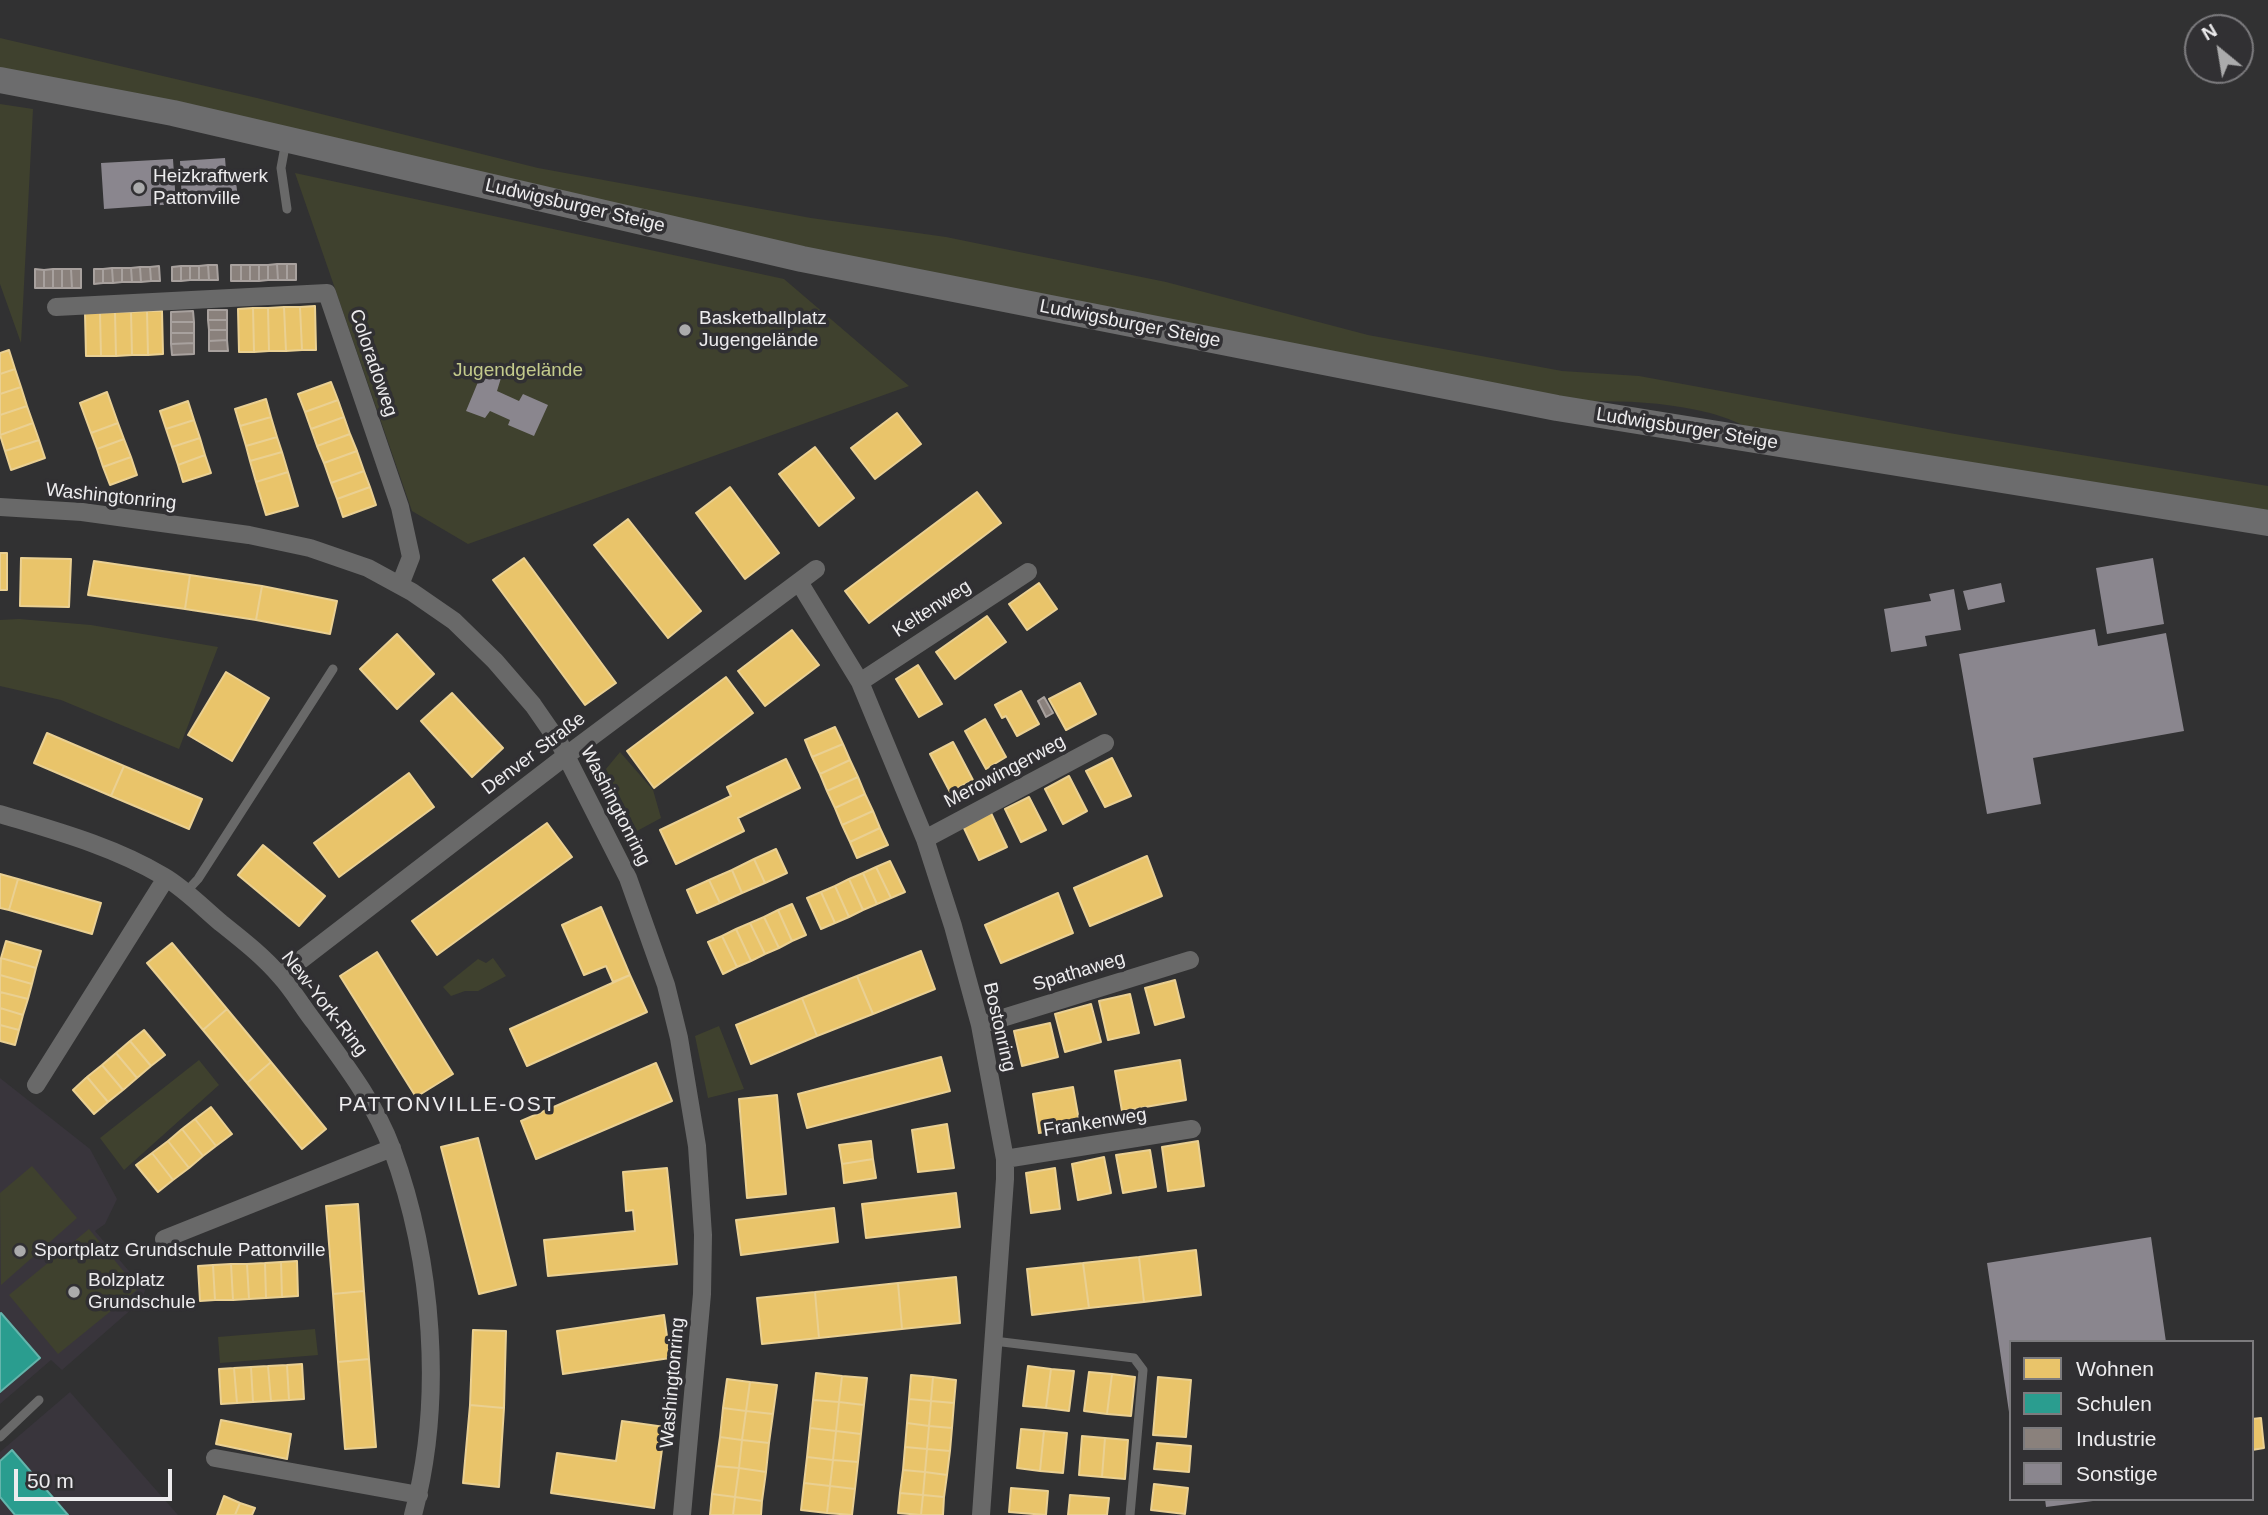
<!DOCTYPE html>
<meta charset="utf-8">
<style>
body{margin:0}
#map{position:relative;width:2268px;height:1515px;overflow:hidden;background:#313132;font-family:Arial,sans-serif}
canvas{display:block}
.legend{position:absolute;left:2009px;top:1340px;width:245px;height:161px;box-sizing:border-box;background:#313033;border:2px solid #7c7b7e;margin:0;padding:9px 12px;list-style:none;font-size:21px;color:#edecee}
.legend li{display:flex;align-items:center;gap:14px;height:35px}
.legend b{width:35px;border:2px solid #7c7b7e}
.north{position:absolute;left:2184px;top:14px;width:70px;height:70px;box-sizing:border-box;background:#313033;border:2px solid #7c7b7e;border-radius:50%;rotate:330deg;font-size:19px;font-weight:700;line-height:28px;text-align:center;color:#edecee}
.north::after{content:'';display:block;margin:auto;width:24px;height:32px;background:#ababac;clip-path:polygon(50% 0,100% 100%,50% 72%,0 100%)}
.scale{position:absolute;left:14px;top:1469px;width:158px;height:32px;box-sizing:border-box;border:4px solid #edecee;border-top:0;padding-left:9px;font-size:21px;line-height:24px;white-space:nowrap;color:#edecee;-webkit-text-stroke:5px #313033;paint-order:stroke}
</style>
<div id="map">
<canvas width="2268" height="1515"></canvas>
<ul class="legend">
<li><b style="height:19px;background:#e9c46a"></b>Wohnen</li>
<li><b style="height:19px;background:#2a9d8f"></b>Schulen</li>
<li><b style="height:19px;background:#8a817c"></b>Industrie</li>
<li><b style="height:19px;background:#8a868e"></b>Sonstige</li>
</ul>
<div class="north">N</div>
<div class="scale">50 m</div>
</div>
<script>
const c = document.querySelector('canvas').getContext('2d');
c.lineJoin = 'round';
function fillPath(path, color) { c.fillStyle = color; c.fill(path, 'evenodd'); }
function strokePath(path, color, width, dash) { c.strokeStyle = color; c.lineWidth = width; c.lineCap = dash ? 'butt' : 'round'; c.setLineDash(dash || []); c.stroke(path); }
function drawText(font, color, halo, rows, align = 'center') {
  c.font = font + ' Arial,sans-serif'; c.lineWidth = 7; c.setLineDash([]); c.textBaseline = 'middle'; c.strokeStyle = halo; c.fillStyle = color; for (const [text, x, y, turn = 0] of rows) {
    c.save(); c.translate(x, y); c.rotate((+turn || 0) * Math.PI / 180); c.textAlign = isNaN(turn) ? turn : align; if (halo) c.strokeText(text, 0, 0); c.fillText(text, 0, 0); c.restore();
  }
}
fillPath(new Path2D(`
 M0,1078l90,71 27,50 -12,25 -10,7 50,59 -3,10 -80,70 -11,-10 -51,44z
 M70,1392l108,123h-178v-63z`), '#39353c');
fillPath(new Path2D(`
 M0,38l257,60 281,70 273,50 135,19 220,45 202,53 194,36 77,5 316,58 313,52v27l-511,-82c-15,-6 -31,-14 -47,-18 -45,-11 -90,-13 -136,-11l-676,-131 -898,-201z
 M0,104l33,5 -12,234 -21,-59z
 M295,173l489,106 125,107 -441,158 -56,-33z
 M19,619l72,6 127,22 -39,102 -118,-49 -61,-14v-66z
 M620,752l33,38 8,28 -24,13 -31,-62z
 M493,958l13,18 -28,15h-13l-14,5 -8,-9 35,-28 8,4z
 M719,1026l25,63 -36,9 -13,-62z
 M199,1060l20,25 -95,85 -24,-32z
 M32,1166l45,52 -76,67 -1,-92z
 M89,1229l49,60 -80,65 -49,-59z
 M315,1329l3,26 -98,8 -2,-26z`), '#3f412e');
const homes = new Path2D(`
 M315,306l1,44h-14l-2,-43z
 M284,307h16l2,43 -16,1z
 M284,307l2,44h-17l-1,-43z
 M253,308h15l1,43 -15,1z
 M253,308l1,44h-15l-1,-43z
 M147,311h15l1,43 -15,1z
 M147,311l1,44h-16l-1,-43z
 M115,312h16l1,43 -16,1z
 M115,312l1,44h-15l-1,-43z
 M85,313h15l1,43h-15z
 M9,350l6,19 -15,5v-21z
 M15,369l6,18 -21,7v-20z
 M331,382l7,18 -33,12 -7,-18z
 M21,387l6,19 -27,9v-21z
 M107,392l11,31 -27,10 -11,-30z
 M266,399l5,18 -31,9 -5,-17z
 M338,400l6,17 -33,12 -6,-17z
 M188,401l6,19 -28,9 -6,-18z
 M27,406l6,17 -33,12v-20z
 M897,413l24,31 -46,35 -24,-31z
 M271,417l6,20 -31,9 -6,-20z
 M344,417l6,17 -33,12 -6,-17z
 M194,420l6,18 -28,9 -6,-18z
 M33,423l6,17 -34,11 -5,-16z
 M118,423l6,16 -27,10 -6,-16z
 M350,434l7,17 -33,12 -7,-17z
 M277,437l5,15 -32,9 -4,-15z
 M200,438l5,17 -27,10 -6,-18z
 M124,439l7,18 -28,10 -6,-18z
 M39,440l6,18 -34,12 -6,-19z
 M815,447l39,51 -35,28 -40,-52z
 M357,451l7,20 -33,12 -7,-20z
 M282,452l6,20 -32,10 -6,-21z
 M205,455l6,18 -28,9 -5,-17z
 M131,457l6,18 -27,10 -7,-18z
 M364,471l6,16 -33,12 -6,-16z
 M288,472l10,34 -32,9 -10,-33z
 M370,487l6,18 -33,12 -6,-18z
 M730,487l49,66 -34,26 -49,-66z
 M977,492l24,31 -132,100 -24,-32z
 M628,519l73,92 -33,27 -74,-93z
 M0,553h7v37h-7z
 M21,558l50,1 -2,48 -49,-1z
 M524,558l92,125 -31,22 -92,-125z
 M94,561l96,14 -5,34 -97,-14z
 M190,575l72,11 -6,34 -71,-11z
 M1039,583l18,26 -30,21 -18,-26z
 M262,586l75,15 -7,33 -74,-14z
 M987,616l19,26 -51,37 -19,-27z
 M792,630l27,35 -54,41 -27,-35z
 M397,634l37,40 -37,35 -37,-40z
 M918,665l24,39 -23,13 -23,-38z
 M226,672l43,26 -37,63 -44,-26z
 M726,677l27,36 -99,75 -27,-37z
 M1080,683l16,31 -30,16 -17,-31z
 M1021,691l18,33 -22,12 -11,-20 -4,2 -7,-13z
 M452,693l51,55 -31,29 -51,-56z
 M985,719l21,38 -20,12 -21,-38z
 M835,727l8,17 -31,13 -7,-17z
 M47,733l77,33 -13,30 -77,-33z
 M953,742l20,38 -23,12 -20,-38z
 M843,744l7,16 -30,14 -8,-17z
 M1112,758l19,38 -26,11 -19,-36z
 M786,759l14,29 -62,30 6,13 -68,33 -16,-34 71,-34 -4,-9z
 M850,760l8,17 -31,14 -7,-17z
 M124,766l78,33 -13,30 -78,-33z
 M409,773l25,34 -95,70 -25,-34z
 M1069,776l18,35 -24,13 -18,-35z
 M858,777l7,17 -30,14 -8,-17z
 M865,794l8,17 -31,14 -7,-17z
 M1029,797l17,33 -25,12 -16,-33z
 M873,811l7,17 -30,14 -8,-17z
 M991,813l16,34 -28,13 -16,-34z
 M547,823l25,34 -135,98 -25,-34z
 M880,828l8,17 -31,13 -7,-16z
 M263,845l62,51 -26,30 -61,-51z
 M776,849l11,24 -22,10 -11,-24z
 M1147,856l15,40 -72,30 -16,-38z
 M754,859l11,24 -23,10 -10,-23z
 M890,861l15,31 -14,6 -15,-31z
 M876,867l15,31 -14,6 -14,-31z
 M732,870l10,23 -22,10 -11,-23z
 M863,873l14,31 -14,6 -14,-31z
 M0,874l18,5 -9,31 -9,-2z
 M18,879l83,24 -9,31 -83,-24z
 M849,879l14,31 -14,7 -14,-31z
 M709,880l11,23 -23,10 -10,-23z
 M835,886l14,31 -14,6 -14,-31z
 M821,892l14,31 -14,6 -14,-31z
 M1058,893l15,40 -72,30 -16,-38z
 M792,904l14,31 -14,6 -14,-31z
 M601,907l29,68 -17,7 -7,-16 -22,9 -22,-50z
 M778,910l14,31 -13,7 -15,-31z
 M764,917l15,31 -14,6 -15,-31z
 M750,923l15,31 -14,7 -15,-32z
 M736,929l15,32 -14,6 -15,-31z
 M722,936l15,31 -14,7 -15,-32z
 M6,941l35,10 -5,17 -35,-10z
 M172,943l55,66 -24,21 -56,-67z
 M921,951l14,38 -62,25 -16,-38z
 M377,952l76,122 -37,23 -76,-121z
 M1,958l35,10 -4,16 -32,-9z
 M0,975l32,9 -4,15 -28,-7z
 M630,975l17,37 -120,54 -17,-37z
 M857,976l16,38 -56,22 -15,-38z
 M1175,980l9,37 -29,8 -10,-37z
 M0,992l28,7 -5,16 -23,-7z
 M1130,994l9,39 -31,7 -9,-39z
 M802,998l15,38 -66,28 -15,-39z
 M1091,1004l10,38 -36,10 -10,-38z
 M0,1008l23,7 -4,15 -19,-5z
 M227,1009l44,53 -24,21 -44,-53z
 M1050,1023l8,34 -36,9 -8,-35z
 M0,1025l19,5 -4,15 -15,-4z
 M144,1030l21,25 -14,11 -21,-25z
 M130,1041l21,25 -14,12 -21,-25z
 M116,1053l21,25 -14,12 -21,-25z
 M941,1057l9,34 -143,37 -9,-34z
 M1180,1060l6,40 -64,11 -7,-40z
 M271,1062l55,67 -24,20 -55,-66z
 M656,1063l16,38 -136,58 -15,-38z
 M102,1065l21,25 -15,12 -21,-25z
 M87,1077l21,25 -14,12 -21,-24z
 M1073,1087l7,39 -41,7 -6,-39z
 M777,1095l9,99 -39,4 -8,-99z
 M211,1107l21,27 -16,12 -21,-27z
 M195,1119l21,27 -13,10 -21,-27z
 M947,1124l7,44 -36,4 -6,-42z
 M182,1129l21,27 -14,12 -21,-27z
 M478,1138l38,147 -37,9 -38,-147z
 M168,1141l21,27 -16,12 -21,-27z
 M871,1141l2,18 -31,5 -3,-19z
 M1198,1141l6,45 -36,5 -6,-44z
 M1150,1150l6,37 -33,6 -7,-38z
 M152,1153l21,27 -15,12 -22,-27z
 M1104,1157l7,36 -33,7 -6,-36z
 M873,1159l3,19 -32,5 -2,-19z
 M667,1168l10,96 -129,12 -4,-36 91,-9 -2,-21 -7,1 -3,-39z
 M1055,1168l5,41 -29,4 -5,-40z
 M956,1193l4,34 -94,11 -4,-34z
 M358,1204l6,87 -31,3 -7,-88z
 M834,1208l4,34 -97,13 -5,-35z
 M1196,1250l5,45 -57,7 -5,-45z
 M1139,1257l5,45 -55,6 -6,-45z
 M297,1261l1,35 -16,1 -1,-35z
 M281,1262l1,35 -16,1 -1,-35z
 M265,1263l1,35 -17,1 -2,-35z
 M1083,1263l6,45 -57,7 -5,-46z
 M231,1264l2,36h-18l-2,-35z
 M231,1264h16l2,35 -16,1z
 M213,1265l2,35 -15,1 -2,-35z
 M956,1277l4,46 -58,6 -4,-46z
 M898,1283l4,46 -83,9 -4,-46z
 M364,1291l5,68 -31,3 -5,-68z
 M815,1292l4,46 -57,6 -5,-46z
 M664,1315l6,43 -107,16 -6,-43z
 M473,1330l33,1 -2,77 -34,-3z
 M369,1359l7,88 -31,2 -7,-87z
 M302,1364l2,35 -15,1 -2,-35z
 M287,1365l2,35 -18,1 -3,-35z
 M268,1366l3,35 -18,1 -2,-35z
 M1028,1366l23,3 -5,39 -23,-2z
 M251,1367l2,35 -16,1 -3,-35z
 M234,1368l3,35 -16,1 -2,-35z
 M1051,1369l23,2 -5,40 -23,-3z
 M1089,1372l23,2 -5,40 -23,-3z
 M816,1373l26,3 -3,26 -26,-2z
 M1112,1374l23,3 -4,39 -24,-2z
 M911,1375l22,2 -2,24 -22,-2z
 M842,1376l25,2 -3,27 -25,-3z
 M933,1377l23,3 -2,23 -23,-2z
 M1158,1377l33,3 -5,57 -33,-2z
 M727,1379l23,3 -4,29 -23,-3z
 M750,1382l27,3 -4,29 -27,-3z
 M909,1399l22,2 -2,25 -22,-3z
 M813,1400l26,2 -3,29 -26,-3z
 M931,1401l23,2 -2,25 -23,-2z
 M839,1402l25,3 -3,29 -25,-3z
 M470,1405l34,3 -5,79 -36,-4z
 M723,1408l23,3 -4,29 -22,-3z
 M746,1411l27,3 -4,29 -27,-3z
 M2261,1418l3,30 -12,2v-31z
 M221,1420l70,14 -4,25 -71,-15z
 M622,1421l43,6 -11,81 -103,-15 6,-40 59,8z
 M907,1423l22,3 -2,23 -22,-2z
 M929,1426l23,2 -2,23 -23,-2z
 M810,1428l26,3 -3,29 -26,-3z
 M1021,1429l23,2 -4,40 -23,-3z
 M836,1431l25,3 -3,28 -25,-2z
 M1044,1431l23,2 -4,40 -23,-2z
 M1082,1436l23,2 -3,39 -23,-2z
 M720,1437l22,3 -3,28 -23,-2z
 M1105,1438l23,2 -3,39 -23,-2z
 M742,1440l27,3 -3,29 -27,-4z
 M1157,1443l34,3 -2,26 -35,-3z
 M905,1447l22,2 -2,23 -22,-2z
 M927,1449l23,2 -3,24 -22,-3z
 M807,1457l26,3 -3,26 -26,-3z
 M833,1460l25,2 -3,27 -25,-3z
 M716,1466l23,2 -4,29 -23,-3z
 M739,1468l27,4 -4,29 -27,-4z
 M903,1470l22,2 -2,23 -23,-2z
 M925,1472l22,3 -3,22 -21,-2z
 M804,1483l26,3 -3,27 -26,-3z
 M1154,1484l34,4 -3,26 -34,-4z
 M830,1486l25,3 -3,26 -25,-2z
 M1011,1488l37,3 -2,24 -37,-3z
 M900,1493l23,2 -2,20 -23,-2z
 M712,1494l23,3 -2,18h-23z
 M923,1495l21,2 -1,18h-22z
 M1070,1495l39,3 -2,17h-39z
 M224,1496l16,7 -5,12h-18z
 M735,1497l27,4 -1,14h-28z
 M240,1503l15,5 -3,7h-17z`);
fillPath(homes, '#e9c46a');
strokePath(homes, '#ead092', 2);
const schools = new Path2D(`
 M1,1313l39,45 -40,34v-78z
 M12,1450l56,65h-53l-15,-18v-36z`);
fillPath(schools, '#2a9d8f');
strokePath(schools, '#64b5ac', 2);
const industry = new Path2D(`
 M277,264h10v16h-9z
 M277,264l1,16h-10v-15z
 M287,264h9v16h-9z
 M208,265h9l1,15h-9z
 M208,265l1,15h-10v-14z
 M231,265h10v16h-10z
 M241,265h9v16h-9z
 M250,265h9v16h-9z
 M259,265h9v15l-9,1z
 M159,266l1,15h-9l-1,-14z
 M181,266h9v14l-9,1z
 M181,266v15h-9v-14z
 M190,266h9v14h-9z
 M140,267h10l1,14 -10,1z
 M140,267l1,15h-9l-1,-14z
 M112,268h10v14l-9,1z
 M112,268l1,15h-10v-14z
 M122,268h9l1,14h-10z
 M35,269l9,1v18h-9z
 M53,269h9v19h-9z
 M53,269v19h-9v-18z
 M62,269h9l1,19h-10z
 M71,269h10v19h-9z
 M94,269h9v14l-9,1z
 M208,310h19v10h-19z
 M193,311l1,11h-23v-10z
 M208,320h19v10h-18z
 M171,322h23v11h-23z
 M209,330h18v10l-18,1z
 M171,333h23v10l-23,1z
 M227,340l1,11h-19v-10z
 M194,343v11l-22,1 -1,-11z
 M1044,697l9,16 -7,4 -8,-16z`);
fillPath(industry, '#8a817c');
strokePath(industry, '#a8a19e', 2);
fillPath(new Path2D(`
 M225,158l2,24 9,-1 2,19 -56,4 -2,-43z
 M173,159l3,45 -72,5 -3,-46z
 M483,370l18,8 -4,13 22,10 4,-7 25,11 -14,31 -26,-11 2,-5 -20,-9 -5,7 -19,-7z
 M2153,558l11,66 -57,10 -11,-66z
 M2001,583l4,19 -37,8 -5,-19z
 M1954,589l7,41 -36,6 2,10 -36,6 -7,-43 47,-8 -2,-7z
 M2095,629l3,17 68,-13 18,98 -151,27 8,46 -54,10 -28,-160z
 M2151,1237l15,105h-155l-2,70 -22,-149z
 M2045,1499h48v2l-47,6z`), '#8a868e');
strokePath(new Path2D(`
 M286,141l-5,27 6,41
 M185,893l13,-14 135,-210
 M994,1341l140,17 9,12 -13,145
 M0,1437l39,-37`), '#696969', 9);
strokePath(new Path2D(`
 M56,307l271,-14 73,214 11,50 -11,28
 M0,507l82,5 167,23 61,13 58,20 44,24 42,29 41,40 38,44 27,39 68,134 38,107 13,53 18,108 6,89 -1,59 -20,221
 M799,582l61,100 65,157 28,87 27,99 25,134v20l-24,336
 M860,682l168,-110
 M0,814c56,17 112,32 163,62 21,12 39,31 58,47 20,16 42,33 59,53 13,14 23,32 35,47 29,40 60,80 77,126 41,112 52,251 21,366
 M925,839l180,-96
 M280,976l287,-221 249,-186
 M980,1025l210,-65
 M36,1085l130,-207
 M1005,1159l187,-30
 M164,1239l228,-91
 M215,1458l204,37`), '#696969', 18);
strokePath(new Path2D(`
 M0,80l173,33 629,146 755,149 711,115`), '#6c6c6d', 26);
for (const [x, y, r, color] of [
 [139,188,7,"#ababac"],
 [685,330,7,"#ababac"],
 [20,1251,7,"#ababac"],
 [74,1292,7,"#ababac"]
]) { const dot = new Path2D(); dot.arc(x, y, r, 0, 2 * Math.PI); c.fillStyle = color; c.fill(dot); strokePath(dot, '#313033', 2.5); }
drawText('19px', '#edecee', '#313033', [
 ["Heizkraftwerk",153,177],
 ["Pattonville",153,199],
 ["Basketballplatz",699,319],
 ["Jugengelände",699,341],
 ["Sportplatz Grundschule Pattonville",34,1251],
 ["Bolzplatz",88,1281],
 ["Grundschule",88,1303]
], 'left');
drawText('19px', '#edecee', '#313033', [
 ["Ludwigsburger Steige",575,206,13],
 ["Ludwigsburger Steige",1130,324,11],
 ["Coloradoweg",373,363,71],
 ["Ludwigsburger Steige",1687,429,9],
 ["Washingtonring",111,497,6],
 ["Keltenweg",932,609,-33],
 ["Denver Straße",534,754,-37],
 ["Merowingerweg",1005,772,-28],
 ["Washingtonring",615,806,63],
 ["Spathaweg",1079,972,-17],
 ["New-York-Ring",324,1004,52],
 ["Bostonring",999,1027,77],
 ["Frankenweg",1095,1123,-9],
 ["Washingtonring",673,1383,-85]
]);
drawText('19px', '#c4cb8c', '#313033', [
 ["Jugendgelände",518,371]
]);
c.letterSpacing = '2px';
drawText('21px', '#edecee', '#313033', [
 ["PATTONVILLE-OST",448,1105]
]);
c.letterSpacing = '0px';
</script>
